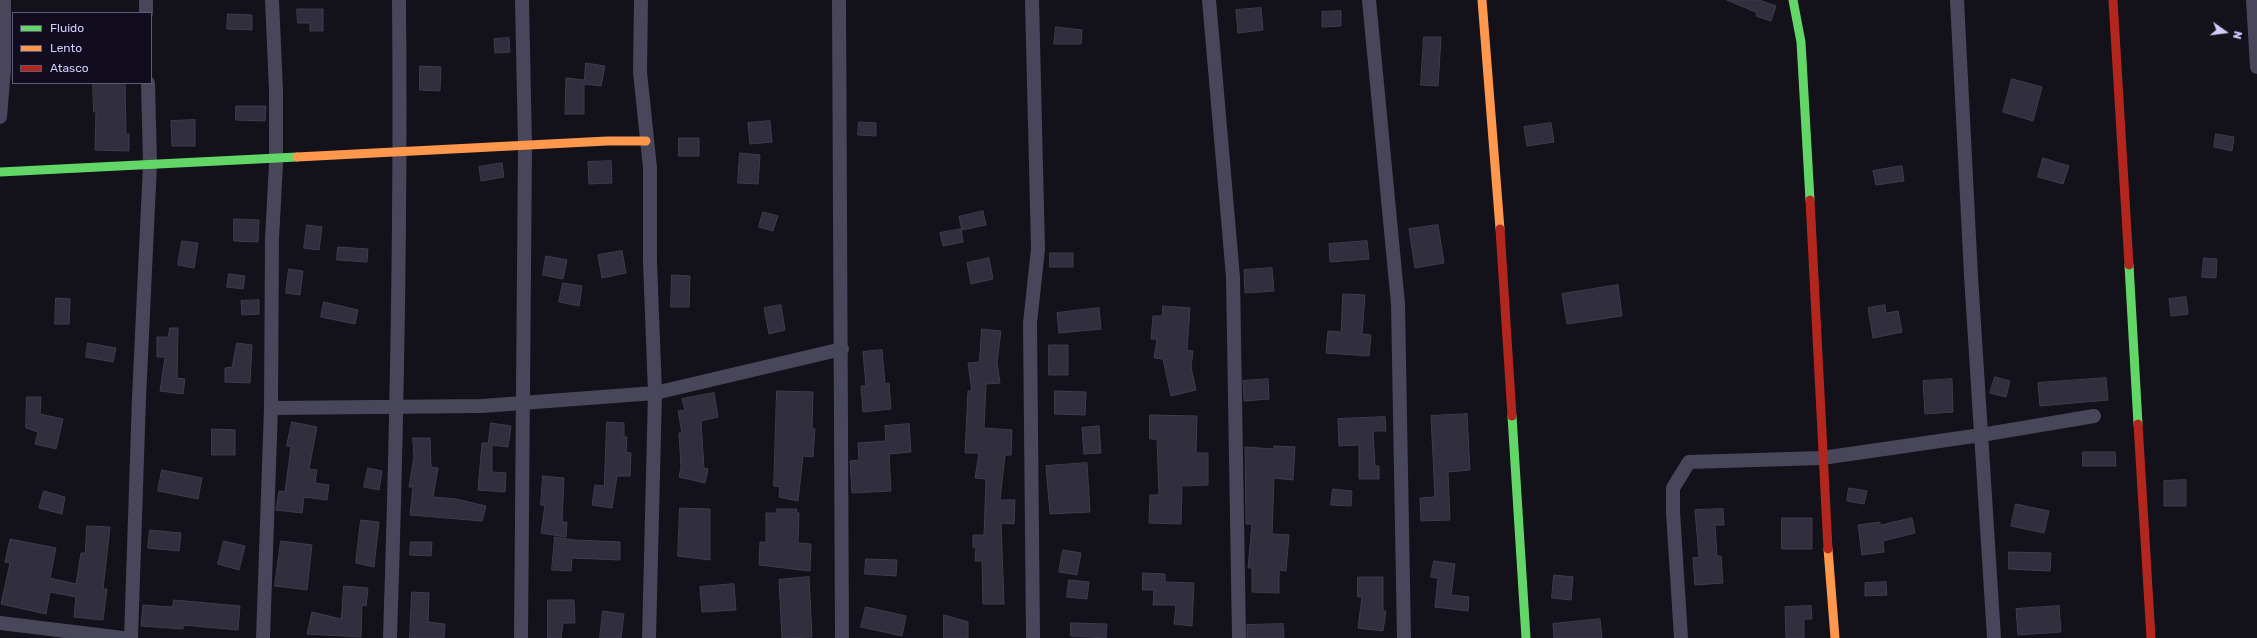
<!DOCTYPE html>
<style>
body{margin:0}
#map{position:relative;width:2257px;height:638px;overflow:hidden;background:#13111a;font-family:Rubik,sans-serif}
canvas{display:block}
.legend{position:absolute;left:12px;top:12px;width:140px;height:72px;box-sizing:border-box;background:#110d1e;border:1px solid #5f5978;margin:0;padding:5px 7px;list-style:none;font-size:12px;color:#d4ccfe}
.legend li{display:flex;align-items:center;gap:8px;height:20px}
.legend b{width:20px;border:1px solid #5f5978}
.north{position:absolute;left:2205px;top:12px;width:40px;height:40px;-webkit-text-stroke:3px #110d1e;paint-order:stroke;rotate:104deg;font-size:11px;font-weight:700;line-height:16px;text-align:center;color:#d4ccfe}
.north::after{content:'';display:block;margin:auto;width:14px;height:18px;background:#d4ccfe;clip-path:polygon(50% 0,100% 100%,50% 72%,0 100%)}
</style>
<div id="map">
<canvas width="2257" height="638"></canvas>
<ul class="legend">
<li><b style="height:5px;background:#63d668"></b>Fluido</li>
<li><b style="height:5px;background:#ff974d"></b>Lento</li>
<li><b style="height:5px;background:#b3261e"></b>Atasco</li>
</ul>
<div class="north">N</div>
</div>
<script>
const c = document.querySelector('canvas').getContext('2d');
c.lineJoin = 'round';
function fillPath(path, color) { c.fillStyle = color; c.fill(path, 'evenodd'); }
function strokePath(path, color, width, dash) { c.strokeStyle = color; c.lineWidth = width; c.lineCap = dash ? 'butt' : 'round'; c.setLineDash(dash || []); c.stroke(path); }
const building = new Path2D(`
 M1727,0h32l17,6 -5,15 -15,-5 1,-3z
 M1261,8l2,22 -25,3 -2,-23z
 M297,9h26v22h-13v-8h-12z
 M1341,11v15l-19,1v-15z
 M228,14l24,1v15l-25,-1z
 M1056,27l26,3 -1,14h-27z
 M1424,37h17l-3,49 -17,-1z
 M509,38l1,14 -15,1 -1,-14z
 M586,63l19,3 -4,20 -17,-2v30h-19l1,-36 18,2z
 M420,66l21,1 -1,24 -20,-1z
 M2012,79l30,8 -9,34 -30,-9z
 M93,83h32l1,51h3v17l-34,-1 1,-39 -2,1z
 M236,106h30l-1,15 -29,-1z
 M195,120v26h-23l-1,-25z
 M770,121l2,21 -22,2 -2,-21z
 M859,122l17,1v13l-18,-1z
 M1551,123l3,19 -27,4 -3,-19z
 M2216,134l18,3 -2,14 -18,-4z
 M679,138h20v18h-20z
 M740,153l20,2 -2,29 -20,-1z
 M2043,158l26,8 -6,18 -25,-7z
 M611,161l1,22 -23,1 -1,-22z
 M502,163l2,14 -23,4 -2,-14z
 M1902,166l2,15 -28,4 -3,-14z
 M983,211l3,14 -24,5 -3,-13z
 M763,212l15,4 -5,15 -14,-4z
 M234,219l25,1 -1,22 -24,-1z
 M307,225l15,2 -3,23 -15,-2z
 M1438,225l6,38 -29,5 -6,-39z
 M961,229l2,13 -20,4 -3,-13z
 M182,241l16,2 -4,25 -16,-3z
 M1367,241l2,18 -39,3 -1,-18z
 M338,247l30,2 -1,13 -30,-2z
 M622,251l4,22 -24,5 -4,-23z
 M1050,253h23v14h-23z
 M546,256l21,4 -4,19 -20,-4z
 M989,258l4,21 -22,5 -4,-21z
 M2204,258l13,1 -1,19 -14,-1z
 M1272,268l2,23 -29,2 -1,-23z
 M289,269l14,2 -3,24 -14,-2z
 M229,274l16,2 -2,13 -16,-2z
 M672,275l18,1 -1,31h-18z
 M563,283l19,3 -3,20 -20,-4z
 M1618,285l4,31 -55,8 -5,-30z
 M1343,294l22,1 -3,39 9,1 -2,21 -43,-3 2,-22 13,1z
 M2186,297l2,17 -17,2 -2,-17z
 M56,298l14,1 -1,25h-14z
 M259,300v14l-17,1 -1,-14z
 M324,302l34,8 -3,14 -34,-7z
 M781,305l4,25 -16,4 -5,-26z
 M1885,305l1,8 12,-2 4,21 -29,6 -5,-30z
 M1163,306l27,2 -3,42 6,1 -2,16 5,23 -25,6 -8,-37 -9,-1 3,-19h-6l2,-23h9z
 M1099,308l2,21 -42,4 -2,-20z
 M170,328h8l-1,50 8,1 -2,15 -23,-3 5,-34h-8v-20h11z
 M982,329l19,2 -4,31 3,21 -14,1 -2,44 28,2 -1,25h-6l-5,45h15l-1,24 -13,-1 3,81h-21l-1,-43h-7l1,-13 -3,-1v-12h11l2,-56 -11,-1 4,-25h-14l3,-62h4l-4,-28 11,-1z
 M88,343l28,5 -3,14 -27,-5z
 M237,343l15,2 -2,38 -25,-1v-14l7,-1z
 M1049,345h19v30h-19z
 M882,350l3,34 4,-1 2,26 -28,3 -2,-26h5l-3,-34z
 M1995,377l15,4 -4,16 -16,-4z
 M2106,378l2,22 -68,6 -2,-23z
 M1268,379l1,20 -25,2 -1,-20z
 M1952,379l1,33 -28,2 -2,-33z
 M777,391l36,1 -1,36 3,1 -2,28 -10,-1 -5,45 -19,-4 1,-10 -6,-1z
 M1055,391l31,1 -1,23 -30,-1z
 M714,393l4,24 -17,4 3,47 4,1 -3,14 -26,-6 2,-10 -2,-34h3l-4,-22 7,-1 -3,-11z
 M27,397h14l-1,17 23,5 -7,30 -21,-5 3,-12 -12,-4z
 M1467,414l3,56 -22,2 2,48 -29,1 -1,-23 15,-1 -4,-81z
 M1150,415l47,1 -1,37h12v32l-26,1 -1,38 -32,-1 1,-28h9l-2,-56h-7z
 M1385,417l1,14h-13l2,35h4v13h-20v-34l-20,1 -1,-27z
 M292,422l25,5 -8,42 8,1 -2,13 14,2 -2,15 -23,-3 -2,16 -26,-3 3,-19 6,1 6,-45 -4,-1z
 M607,422l17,1v14h3l-1,15 5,1 -1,23h-13l-5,32 -20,-3 3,-20 9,1z
 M491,423l20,3 -3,21 -16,-2v27l14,1 -1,19 -27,-2 4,-47h6z
 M909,424l2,28 -22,2 2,37 -39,2 -2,-32 9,-1 -1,-17 28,-2 -1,-15z
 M1099,426l2,27 -17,1 -2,-26z
 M212,429l23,1v25h-23z
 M413,438h17l1,29 7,1 -5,29 23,2 30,7 -4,15 -72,-6 3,-28h-4l5,-30z
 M1274,446l21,1 -2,33 -19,-2 -2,56 17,1 -3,36 -7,-1v23l-27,-1v-24h-4l4,-44h-6l-1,-77 29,2z
 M2083,452h32l1,14h-33z
 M1087,463l3,49 -40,2 -4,-48z
 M368,468l14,3 -3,19 -15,-3z
 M162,470l40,8 -4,21 -40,-8z
 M543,476l21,2 -2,44h5l-1,15 -25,-4 4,-28h-4z
 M2186,480v26h-22v-25z
 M1849,488l18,3 -3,13 -17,-3z
 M1333,489l19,2 -1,15 -20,-1z
 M44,491l21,6 -3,17 -23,-6z
 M2016,504l33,7 -5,22 -33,-7z
 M680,508l30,1v51l-32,-4z
 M777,509h20l-1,4h3l-1,30 13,1 -1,27 -51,-6 1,-23h6v-29h11z
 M1723,509l1,16h-9l2,31h4l2,27 -28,2 -2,-27 6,-1 -4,-47z
 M1782,518h30v31h-30z
 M1912,518l3,15 -32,8 1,11 -22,3 -4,-30 22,-3v3z
 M361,520l18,2 -5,45 -18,-4z
 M87,526l23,1 -7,62h4l-4,31 -29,-3 2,-20 -26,-5 -4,22 -45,-10 9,-41 -5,-1 5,-23 46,9 -6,30 26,6 5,-31h4z
 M150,530l31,3 -2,18 -31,-3z
 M555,537l19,3 46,2v18l-48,-2 -1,13 -19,-1z
 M224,541l21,5 -6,24 -21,-6z
 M281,541l31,4 -5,45 -32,-4z
 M411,542h21l-1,14 -21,-1z
 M1063,550l18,3 -4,22 -18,-3z
 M2009,552l42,1 -1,18 -41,-2z
 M866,559l31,1 -1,16 -31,-2z
 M1434,561l21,3 -4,31 18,2 -1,14 -33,-4 3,-29 -7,-1z
 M1143,573l22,1v8l29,1 -2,43 -18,-2 2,-19h-23l1,-15h-11z
 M1554,575l19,2 -2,23 -19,-2z
 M809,577l3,60 -30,1 -3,-58z
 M1358,577h25v34h3l-3,20 -25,-3 4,-31h-4z
 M1069,580l20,2 -2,17 -20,-2z
 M1886,582l1,13 -22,1v-13z
 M734,584l2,26 -34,2 -2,-25z
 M344,586l24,2 -2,18 -4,-1 -1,32 -54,-3 5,-22 29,7z
 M412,592l17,1 -1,29 17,2 -1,14h-34z
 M174,600l66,6 -2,24 -55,-5v4l-42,-3 2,-21 29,2z
 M548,600h26l1,23h-12l-2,15h-13z
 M1811,606l1,13h-8v19h-18l-1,-31z
 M2059,606l2,26 -43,3 -2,-26z
 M866,607l40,9 -4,20 -41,-9z
 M603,611l21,3 -3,24h-21z
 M944,615l24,7v16h-24z
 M1600,619l2,19h-48l-1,-14z
 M1071,623l36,1 -1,14 -35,-2z
 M1283,624l1,14h-37v-13z`);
fillPath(building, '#312e3d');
strokePath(building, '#403b4e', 1);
strokePath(new Path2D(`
 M146,0v13
 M641,0l-1,72 10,96v94l5,131 -6,245
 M839,0l3,638
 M1032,0l6,249 -8,74 3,315
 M1209,0l24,277 6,361
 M1369,0l29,304 6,334
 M1957,0l14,276 23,362
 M2253,0l4,67
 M0,117l4,-48v-69
 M271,408l211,-2 173,-13 187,-44
 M0,623l123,15
 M131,638l8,-240 11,-234 -2,-81
 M263,638l8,-230 1,-169 4,-75v-74l-4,-90
 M390,638c7,-213 11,-425 9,-638
 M521,638l4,-492 -3,-146
 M1681,638l-8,-126v-24l16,-26 133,-4 159,-23 113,-19`), '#48465b', 14);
strokePath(new Path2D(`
 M1793,0l8,42 9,158
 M0,172l297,-15
 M2129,265l9,159
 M1512,416l14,222`), '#63d668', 9);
strokePath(new Path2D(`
 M1482,0l18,229
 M297,157l310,-16h39
 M1828,549l7,89`), '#ff974d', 9);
strokePath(new Path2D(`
 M2113,0l16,265
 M1810,200l18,349
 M1500,229l12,187
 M2138,424l13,214`), '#b3261e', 9);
</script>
